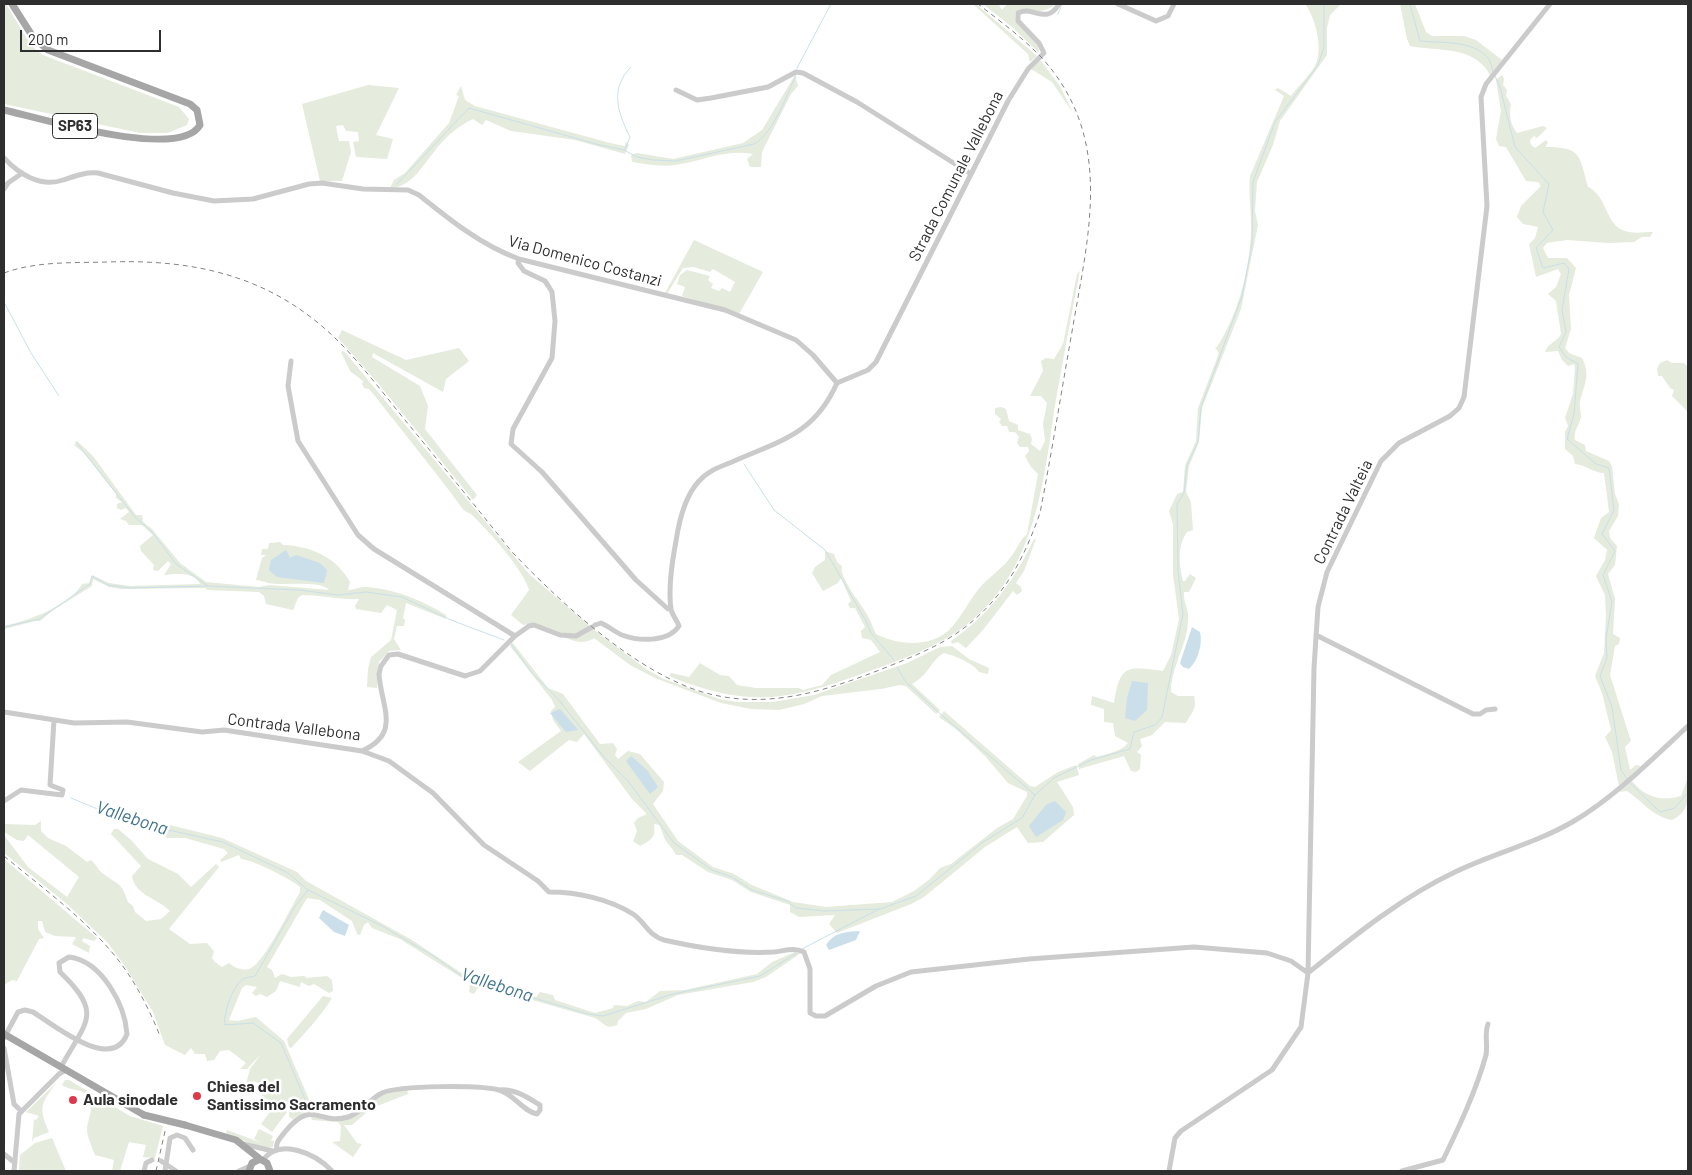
<!DOCTYPE html>
<style>
body{margin:0}
#map{position:relative;width:1692px;height:1175px;overflow:hidden;background:#fff;font-family:Barlow,sans-serif}
canvas{display:block}
.frame{position:absolute;inset:0;border:5px solid #2e2e2e;pointer-events:none}
.scale{position:absolute;left:20px;top:30px;width:141px;height:22px;box-sizing:border-box;border:2px solid #2e2e2e;border-top:0;padding-left:6px;font-size:15px;line-height:18px;white-space:nowrap;color:#2e2e2e;-webkit-text-stroke:4px #fff;paint-order:stroke}
</style>
<div id="map">
<canvas width="1692" height="1175"></canvas>
<div class="frame"></div>
<div class="scale">200 m</div>
</div>
<script>
const c = document.querySelector('canvas').getContext('2d');
c.lineJoin = 'round';
function fillPath(path, color) { c.fillStyle = color; c.fill(path, 'evenodd'); }
function strokePath(path, color, width, dash) { c.strokeStyle = color; c.lineWidth = width; c.lineCap = dash ? 'butt' : 'round'; c.setLineDash(dash || []); c.stroke(path); }
function drawText(font, color, halo, rows, align = 'center') {
  c.font = font + ' Barlow,sans-serif'; c.lineWidth = 5; c.setLineDash([]); c.textBaseline = 'middle'; c.strokeStyle = halo; c.fillStyle = color; for (const [text, x, y, turn = 0] of rows) {
    c.save(); c.translate(x, y); c.rotate((+turn || 0) * Math.PI / 180); c.textAlign = isNaN(turn) ? turn : align; if (halo) c.strokeText(text, 0, 0); c.fillText(text, 0, 0); c.restore();
  }
}
fillPath(new Path2D(`
 M4,4h2l21,35 8,10 8,6 136,52 10,12 -2,6 -19,8h-28l-136,-29z
 M973,4h3l61,52 -7,6 -2,-8z
 M983,4l16,1 3,5 5,-6h49c-11,9 -23,8 -36,5l-5,4 1,9 22,23 1,8 -27,-26z
 M1305,4h36l-11,11 -3,13v27l-47,66 -7,24 -16,37 -2,29 3,14 -17,84 -39,99 -3,34 -10,24 -3,26 5,10 2,28 -6,2c-10,14 -8,32 -4,49h2l5,-7 6,4 -7,14h-5c-1,11 6,19 4,31 -2,24 -17,45 -17,69l7,4h16c3,14 -2,16 -8,27l-21,-1 -13,13 -12,4 2,7 -5,6 4,3 -1,14 -4,3 -5,-1 -7,-15 -45,13 -1,-5 16,-9 3,2c10,-3 25,-6 31,-14l-13,-7 -2,-13 -9,-1v-13l-13,-4 1,-9 22,7c6,-40 14,-36 49,-32l8,-16 8,-36 -6,-44v-51l-4,-13 8,-17 6,-2 2,-26 11,-25 2,-33 21,-55 -4,-6h2c21,-33 32,-74 34,-113 1,-20 -3,-39 -1,-58l34,-80 -9,-6 3,-2 13,8c7,-10 23,-24 26,-35 5,-17 -2,-44 -12,-57z
 M1400,4h15l11,28 6,4h32l12,4 26,20 -12,15c-16,-30 -50,-23 -80,-29l-3,-7z
 M1040,60l20,26 13,27 -21,-31 -21,-13z
 M795,75l3,11 -7,8 -29,58 -1,15h-11l-3,-8 6,-5c-29,-5 -50,7 -78,11 -14,2 -29,-1 -43,-3l-1,-7 6,-2 36,6 70,-16 19,-13z
 M1502,75l2,4 -1,6 4,5 -1,6 5,8c-2,10 -1,20 6,29l26,-7 4,2 -10,10 -3,-2 -4,4 1,5 4,3 11,-8 2,3 -3,4c37,0 34,8 43,40 19,8 17,38 37,44 8,3 20,1 28,1l-3,5h-8l-8,5 -26,1 -41,-3 -20,3 -4,5 5,10h19l9,10 -7,27 2,34 -6,19 4,5 13,5c9,17 2,27 -2,43 -1,5 1,11 1,16 -2,9 -8,14 -6,23l10,5 1,6 23,10 3,5 3,28 4,10 -1,12 -9,15 1,7 7,8 -2,19 -7,9 7,25 -2,35 7,4 -1,6 -4,2 -5,29 21,66 -6,6 5,23 6,-5 5,1 -22,20 -7,-34 -7,-15 6,-7 -9,-37 -7,-17 9,-23 2,-37 -1,-21 -9,-19 9,-16 2,-10 -13,-12 7,-20 8,-6 -5,-39c-10,0 -18,-8 -29,-9l-2,-8 -8,-7v-17l3,-6 -3,-8 8,-24 2,-27 -1,-3 -6,2 -6,-6 -4,-9 -13,1c3,-9 12,-10 16,-18l-5,-33 -8,-7 8,-7 5,-13 -3,-5 -22,8 -7,-33 6,-6 3,-11 -15,-3 -6,-7 4,-11 20,-20 -3,-4 -12,-1 -20,-34 -7,-1 -3,-7 5,-28 -5,-31z
 M368,85l31,3 -23,47 17,4 -6,20 -31,-2 -3,-15 6,-1 -1,-9 -12,-1 -3,-6 -7,1 3,15h10l2,11 -9,29h-22l-18,-77z
 M461,86l4,14 10,6 135,37 15,3 1,-4 3,3 -4,9 -50,-14 -64,-9 -25,-11 -4,5 -9,-6c-15,7 -29,19 -39,33 -12,14 -22,35 -44,36l4,-8 11,-7 44,-50 10,-27 -3,-1z
 M694,240l69,32 -24,42 -57,-18 3,-9 -8,-3 3,-9 7,-5 23,6 -2,4 5,4 -2,4 8,3 3,-3 8,4 5,-10 -22,-13 -3,3 -16,-5 -11,1 -16,26 -2,-1z
 M1080,271c-9,45 -17,89 -25,134 -12,81 -20,167 -90,221 -31,23 -70,36 -106,49 -76,27 -113,32 -190,1l2,-3 18,4 11,-14 20,12 9,1 8,9 19,3h43l4,2 19,-5 9,-10 49,-23 -9,-12 -9,-2 -1,-7 4,-4 -10,-19h-5l-2,-4 3,-3 -10,-23 -3,5 -15,8 -11,-18 3,-6 10,-7v-9l9,3 3,8 5,4c-3,13 20,38 26,50 3,6 5,12 8,18 21,11 52,14 72,-3 13,-12 22,-33 34,-46 9,-9 20,-17 28,-27 7,-8 9,-17 17,-24l11,-60 -7,-7 -6,-11 4,-5 -1,-4h-8l-3,-4 2,-6 -4,-5h-6l-2,-6h-5l-3,-4 2,-3 -6,-5v-6l6,-1 5,2 3,12 9,4v5l12,4 2,5 -1,5 9,7 5,-10 -2,-17 4,-21 -6,-7h-11l13,-25 -2,-10 5,-3 8,1 9,-15 14,-70z
 M342,330l64,30 53,-12 10,13 -23,18 -3,13 -70,-39 -1,4 48,29 8,20 -3,23 52,66 -4,5 -96,-118 -39,-44z
 M344,351l185,223 69,59 48,36 18,10 55,20 18,3h36l41,-7 93,-32 33,-16 12,-1 17,13 20,9 -1,6 -9,-2c-7,-10 -24,-16 -35,-19 -13,7 -15,22 -32,31l28,26 -4,4 -30,-28 -6,-1 -19,4 -59,7 -18,8 -25,6 -28,-1 -30,-6 -66,-25 -25,-13 -36,-27c-22,15 -47,-19 -71,-13l-12,-10 18,-25c-5,-20 -43,-62 -58,-76 -4,-2 -7,-3 -9,-6 -28,-39 -58,-74 -87,-112l-6,-7 -5,-1 -2,-4 1,-3 -13,-10 -9,-19z
 M1667,360l5,3h12l4,4v45l-16,-16 2,-6 -4,-2 -8,-12h-4l-1,-7 3,-6z
 M77,441l16,15 43,59h6l1,7 9,7 28,34 26,19 53,5 10,-2 60,5c-8,-10 -46,-4 -61,-7 -4,-1 -8,-3 -12,-3l6,-22 4,-3h-5l1,-6h6l1,-6 11,-1 3,3c28,1 53,12 67,37l-2,8c6,0 11,-3 16,-3 26,0 60,14 82,28v4l-40,-16 -3,15 2,2 -1,6h-7l-3,13 7,11 -12,1 -10,11 -2,26 -10,-1 1,-18 3,-12 20,-17 6,-30 -10,-5 -6,8 -25,-4 -1,-3 4,-7c-20,1 -37,-4 -57,-4l-4,3 -5,12 -27,-6 -2,-8 -5,-4 -52,-2 -2,-2 -84,1 -12,-2 -16,-8 -1,7 -40,25 -12,10h-5l-31,8v-3c23,-5 66,-20 78,-42l7,-1 3,-8 17,8 21,3 70,-2c-6,-13 -24,-10 -36,-9l7,-11 -3,-3 -10,10 -5,-1 1,-5 -13,-14 -1,-5 13,-11 -11,-10h-13l-3,-4 -6,-2 9,-7 -3,-4 -5,2 -4,-2v-4l5,-2 -6,-4v-4l-32,-41 -10,-8z
 M1034,539h2l-12,32 -8,12 5,4 1,4 -5,4 -4,-4 -30,39 -17,18 -8,-6 -6,2 -1,-3c38,-26 64,-61 83,-102z
 M512,642l36,46 15,6 37,50 13,-1 4,6 -2,6 3,4 10,-8 12,3 24,28 -1,9 -10,13 25,37 35,26 21,7 18,11 41,17 33,5 66,-5 22,-11 16,-12 10,-11 11,-4 46,-36 16,-9 14,-23v-4l-19,-9 -23,-27 -28,-26 -18,-13 5,-6 86,75 5,1 23,-15 18,-7 3,10 -22,7 16,25 1,8 -31,27 -15,1 -11,-16 -32,20 -61,50 -13,7 -74,29 -8,-9 6,-9 -36,2 -9,-5v-7l-39,-13 -19,-12 -24,-8 -26,-17h-6c-3,-7 -10,-12 -12,-18 -2,-5 -2,-7 -5,-12l-5,-1c2,13 -2,16 -14,22l-7,-5 4,-10 -3,-8 4,-5 9,-4 -15,-15 -48,-65 -7,8 -8,-2 -39,31 -12,-9 43,-31 -8,-11 -2,-9 4,-4 -3,-7 -42,-54z
 M1688,777c0,19 3,34 -16,43 -19,-3 -30,-19 -45,-29l-8,1 13,-11c13,16 29,21 49,15z
 M41,821v10l7,7 18,8 21,16 4,-2c6,5 8,12 14,15 16,12 16,7 23,27l5,4 2,6 11,9 15,-2 9,-8c-13,-13 -35,-16 -38,-35l9,-10 -30,-32 3,-5h4l13,11 17,19 30,15 13,13 25,-23 3,3 -50,62 21,15 17,-1 7,8 -2,7 3,4 7,5 7,-4c6,5 15,9 22,5 14,-7 39,-59 49,-76v-5c-9,-8 -49,-28 -59,-28l-2,-4 -18,7 -1,-2 8,-7 -4,-4 -39,-11h-18l-7,-5 6,-9 56,14 75,34 9,9 106,59 51,34 73,23 4,-5 13,3 2,5 40,13 18,-5 1,-3 13,1 11,-5 8,1 14,-11 25,-1 72,-16 15,-12 23,-10 6,1 -35,24 -13,5 -75,13 -32,14 -20,4 -8,8 -1,4c-12,5 -12,-2 -22,-7l-115,-33 -6,9 -5,-2 1,-9 -70,-44 -28,-11 -4,-6 -4,3 -4,10 -3,-1 -5,-13 -32,-21 -13,-2 -40,69 5,3 3,8 7,-4 9,3 13,-1 3,2 20,-2 5,4 1,11 -4,2 -15,-9 -5,2 -8,-4 -1,5 -20,-6 -4,10 -9,6 -7,-3 -4,2 -4,-3 5,-6 -11,-2 -4,3 -13,32 8,1 19,-4 28,24 27,63 1,8 -10,2 -9,5 -4,-2v-13l-5,2 -7,-4h-8l-11,-11 2,-2 -2,-6 -4,-2 -8,3 4,-15 11,-15 -14,15h-7l6,-6 -17,-13 -9,1 -6,9 -7,1 -2,-7h-10l-4,-6 -6,7 -20,-10 -12,-33 -29,-47 -16,-22 -41,-39 -63,-51v-18l24,32 39,30 12,-20 -51,-42 -4,6 -7,-1 -13,-8v-8l31,1z
 M4,859l93,79 -3,3 -11,-3 -1,3 8,5 -1,7 -17,-9 4,-7 -21,-1 -10,-4 -3,-11h-4v8l6,9 -5,1 -22,42 -5,-1 -8,5z
 M323,996l9,2c-11,18 -27,35 -41,50l-2,-1 -2,-8z
 M65,1080h4l61,36 33,10 -8,32 -12,-1 3,-12 -17,-3 -9,29h-8l2,-11 -19,-5c-3,-8 -8,-18 -8,-26 1,-11 9,-25 0,-34 -7,-7 -17,-4 -25,-10z
 M56,1083c-15,21 -18,24 -7,49l-15,6 -2,4 2,-23 2,1 3,-4 -13,-4z
 M407,1089l1,5 -36,14 -20,17h-8l13,18 5,1 -9,13 -21,-15 8,-1 1,-15 -3,-4 -26,-2 -1,-3 37,2 33,-24z
 M277,1103l10,9 -15,20 -11,-8z
 M259,1129l14,7 -2,5h3l-1,6c-10,3 -37,-9 -47,-14l1,-3 35,13 -8,-4z
 M52,1138l14,33h-47l1,-16 15,-12z`), '#e5ebdd');
fillPath(new Path2D(`
 M286,550l4,8 6,-3 24,8 7,7 -3,13 -47,-6 -8,-7 2,-10z
 M1192,627l8,5c3,12 -2,29 -11,37l-6,-2 -3,-4z
 M1132,681l16,2 -1,27 -12,11 -10,-3 2,-20z
 M560,709l18,21 -12,2 -16,-19z
 M631,756l16,14 11,17 -8,7 -24,-33z
 M1055,801l11,11 -3,8 -27,17 -7,-11 17,-21z
 M323,910l26,15 -4,11 -11,-4 -15,-14z
 M860,931l-4,9 -27,10 -3,-5c9,-13 19,-13 34,-14z`), '#cadfea');
strokePath(new Path2D(`
 M1410,4l10,37c21,2 53,-1 68,17 3,4 4,9 5,14
 M1058,14l4,-10
 M797,68l34,-64
 M1495,76l5,11 15,60 34,37 -6,28 10,18 -17,18 7,20 21,-5 5,6 -7,41 4,22 -7,15 7,10 12,7 -4,50 -7,25 29,25 13,4 5,42 -12,24 13,17 -12,24 9,27 -6,36 1,20 -7,18 12,31 9,63 6,9
 M625,149l5,-12c-12,-24 -21,-48 1,-70
 M397,184l72,-76 127,36 28,6 13,7 16,3 23,1 78,-17c19,-10 33,-49 42,-69
 M4,302l27,51 28,43
 M76,442l59,75 17,15 24,32 32,22 91,4 39,5 28,-3 36,5 49,23 53,20
 M744,464l30,46 51,40 41,71 5,12 23,27
 M4,627l35,-8 51,-35 2,-8 16,9 22,3 78,-2
 M511,644l21,29 26,26 46,58 24,24 46,62 38,27 20,7 20,13 35,11 9,7 28,3 56,-2 36,-13 67,-54 39,-24 13,-23 19,-17 37,-18 39,-11 4,-17 21,-7 7,-8 21,-103 -5,-43 -1,-67 7,-11 3,-28 11,-23 3,-35 41,-111 10,-52 1,-62 22,-60 43,-57 6,-18v-43
 M897,667l8,14 32,30 98,84
 M1629,782l31,30 15,-4 13,-16
 M71,798l29,12 16,2 43,16 64,14 65,31 20,17 74,36 53,31 28,20 125,37 15,2 70,-22 87,-18 37,-23
 M308,890l-12,15 -41,71c-3,1 -9,1 -12,3 -10,7 -20,34 -18,46l28,-2 28,20 29,68
 M802,949l77,-40`), '#cadfea', 1);
strokePath(new Path2D(`
 M1118,4l38,17 12,-5 6,-12
 M676,90l21,10 14,-2 57,-11 28,-15 7,1 54,29 114,72
 M4,158c15,16 37,30 59,22 12,-4 22,-8 35,-7l75,20 41,8 39,-2 56,-15 13,-1 41,6 45,1 11,5c31,25 62,50 100,64l206,51 71,30 17,15 24,28
 M4,189l4,-6 13,-9
 M519,259l-1,4 6,8 21,10 4,6 3,5 3,29 -3,37 -39,71 -2,15 31,28 94,108 32,29 3,-1
 M291,361l-3,25 10,55 60,94 16,14 141,87
 M837,383l31,-13 8,-8 132,-261 20,-32 16,-16 -5,-10 -21,-22v-8c15,-8 28,13 41,-9
 M595,625l6,-2c7,3 14,9 21,12 16,6 46,8 57,-9 -2,-6 -7,-11 -8,-17 -3,-21 1,-47 5,-68 3,-20 9,-45 23,-60 9,-10 20,-14 33,-19 47,-21 82,-27 105,-79
 M1316,635l157,79h7l6,-4 9,-1
 M4,712l70,11 53,-1 75,10 22,-2 138,21c40,-18 19,-44 17,-77l2,-8 8,-11 9,-1 67,22 15,-5 35,-35 14,-10 5,-1 26,10 16,1 16,-9
 M362,751l27,10 44,32 51,52 54,36 11,11c28,0 60,7 84,22 12,8 16,22 31,26 35,8 75,14 110,12 10,-1 20,-5 30,0l6,17v44l6,3h9l51,-30 35,-14 118,-13 165,-12 73,6 24,8 17,12c46,-37 94,-76 147,-101 39,-19 82,-29 119,-51 42,-25 78,-62 114,-95
 M4,801l17,-11 41,5 1,-5 -13,-5 4,-65
 M4,1038l14,-26 7,-2 8,2c21,13 79,61 94,22 -2,-29 -25,-73 -58,-77l-10,6 1,9c44,42 26,49 1,95
 M4,1048l10,56 6,6
 M243,1144l30,7
 M277,1150c-2,-8 3,-11 7,-17 29,-36 34,-7 64,-16 14,-4 21,-18 34,-24 18,-8 98,-8 117,-3 15,4 23,21 38,24l3,-4v-5c-13,-8 -26,-17 -42,-15
 M4,1154l11,9
 M263,1160c17,-23 53,-6 69,11
 M161,1161l15,10
 M14,1171l5,-57 40,-40 7,-4
 M144,1171l2,-8 6,-3
 M165,1171l5,-33 7,-3 8,3 8,12
 M239,1171l11,-5
 M1169,1171l6,-33 6,-7 91,-61 29,-43 7,-54 6,-305 4,-61 9,-35 54,-111 18,-18 51,-27 9,-8 5,-11 23,-191 -6,-109 5,-13 64,-80
 M1402,1171l41,-11c16,-33 33,-69 43,-105 2,-11 -2,-20 2,-31`), '#cbcbcb', 5);
strokePath(new Path2D(`
 M4,110c35,8 176,51 196,15l-3,-15 -7,-6 -142,-54 -15,-13 -21,-33
 M4,1034l140,81
 M185,1125l51,15 24,19
 M249,1171l3,-8 8,-4 7,4 3,8`), '#a6a6a6', 7);
strokePath(new Path2D(`
 M4,273c32,-12 70,-10 104,-11 87,-3 162,14 226,75 26,25 48,55 71,83 36,44 72,88 107,132 48,50 118,115 184,138 66,22 128,2 191,-23 32,-13 63,-25 89,-49 32,-28 50,-65 64,-105 12,-62 22,-125 33,-187 16,-94 41,-188 -31,-268 -19,-20 -42,-37 -64,-54
 M4,856c36,30 75,58 106,94 22,25 38,56 50,86
 M156,1171l10,-44`), '#838383', 1, [5, 4]);
strokePath(new Path2D(`
 M144,1115l41,10`), '#a6a6a6', 7);
for (const [x, y, r, color] of [
 [197,1096,5,"#de384c"],
 [73,1100,5,"#de384c"]
]) { const dot = new Path2D(); dot.arc(x, y, r, 0, 2 * Math.PI); c.fillStyle = color; c.fill(dot); strokePath(dot, '#fff', 2); }
for (const [x, y, w] of [
 [75,126,45]
]) { const box = new Path2D(); box.roundRect(x - w / 2, y - 12.5, w, 25, 4); c.fillStyle = '#fff'; c.fill(box); strokePath(box, '#2e2e2e', 1); }
drawText('bold 15px', '#2e2e2e', null, [
 ["SP63",75,126]
]);
drawText('16px', '#2e2e2e', '#fff', [
 ["Strada Comunale Vallebona",956,176,-63],
 ["Via Domenico Costanzi",585,261,15],
 ["Contrada Valteia",1343,512,-64],
 ["Contrada Vallebona",294,727,7]
]);
drawText('bold 16px', '#2e2e2e', '#fff', [
 ["Chiesa del",207,1087],
 ["Santissimo Sacramento",207,1105],
 ["Aula sinodale",83,1100]
], 'left');
drawText('italic 18px', '#3f738d', '#fff', [
 ["Vallebona",132,818,18],
 ["Vallebona",497,985,18]
]);
</script>
